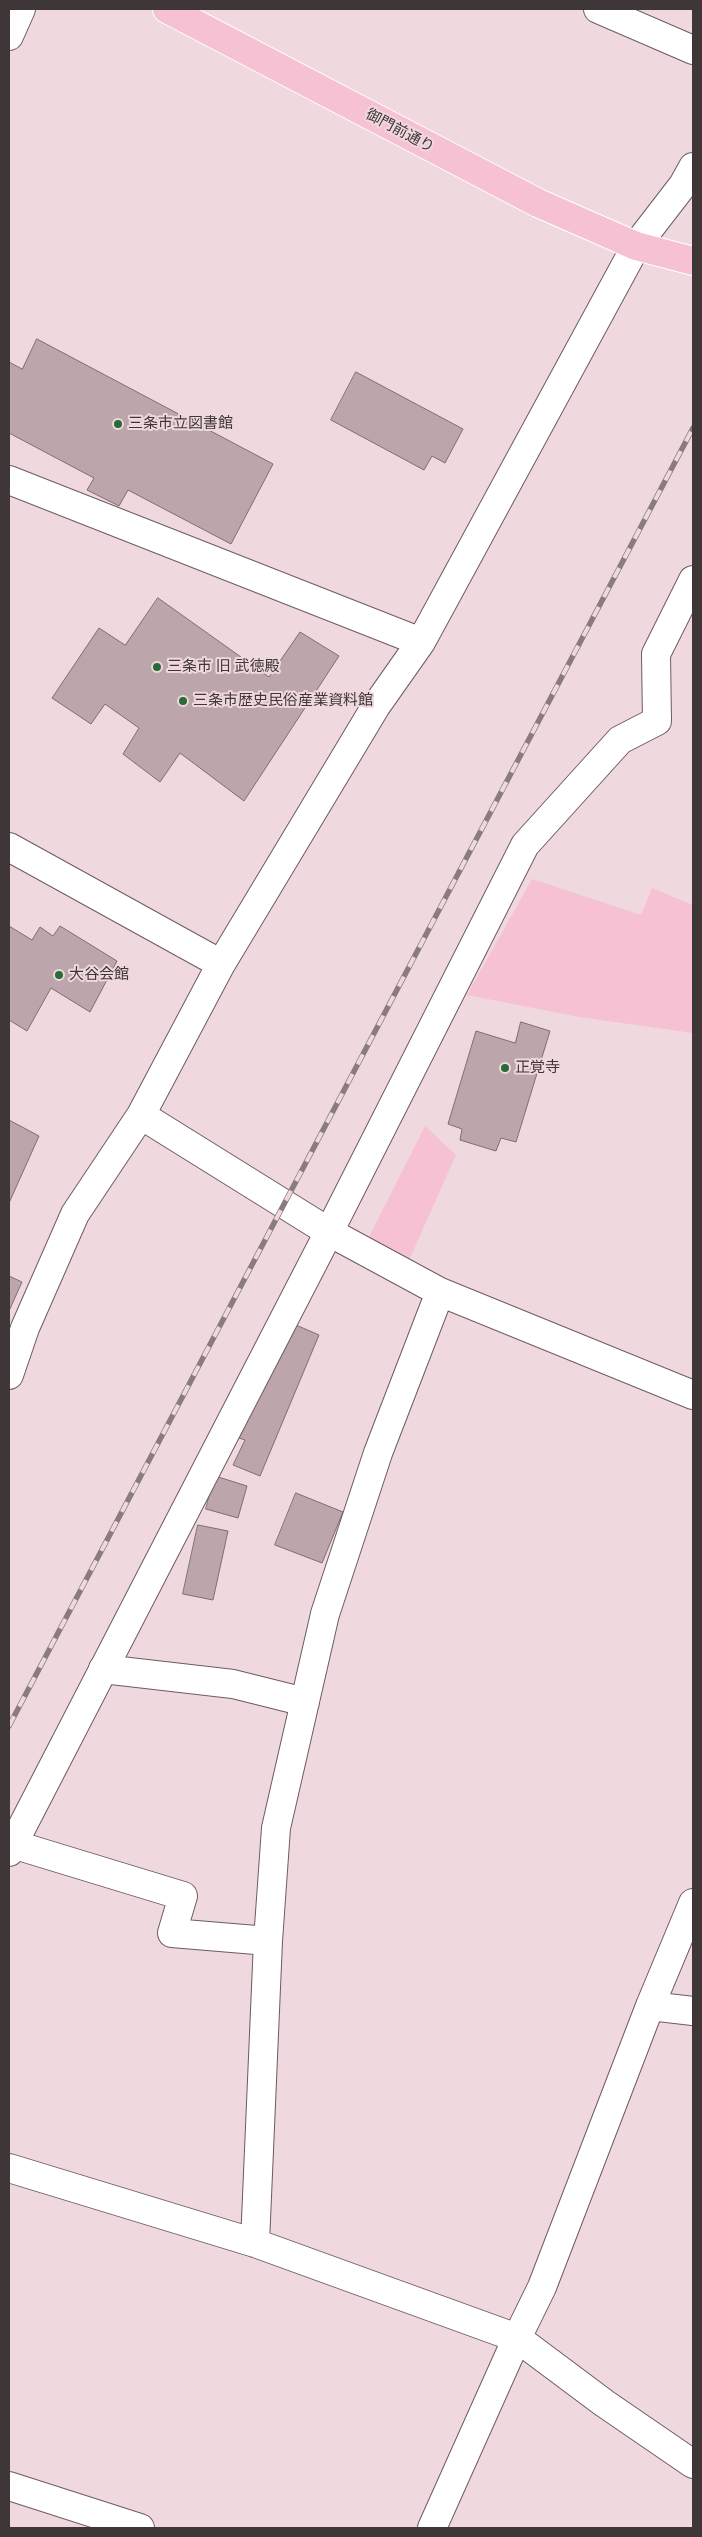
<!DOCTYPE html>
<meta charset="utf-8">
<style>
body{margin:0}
#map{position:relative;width:702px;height:2537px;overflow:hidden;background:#efd9df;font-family:Figtree,sans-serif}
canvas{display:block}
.frame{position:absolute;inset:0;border:10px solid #3f3638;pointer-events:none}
</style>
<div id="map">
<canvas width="702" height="2537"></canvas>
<div class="frame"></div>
</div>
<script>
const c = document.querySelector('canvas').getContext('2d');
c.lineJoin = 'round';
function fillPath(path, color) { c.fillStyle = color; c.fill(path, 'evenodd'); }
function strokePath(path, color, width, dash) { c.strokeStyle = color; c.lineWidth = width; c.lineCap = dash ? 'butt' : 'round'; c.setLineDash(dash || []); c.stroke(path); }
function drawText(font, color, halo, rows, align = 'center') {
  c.font = font + ' Figtree,"Noto Sans JP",sans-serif'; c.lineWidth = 4; c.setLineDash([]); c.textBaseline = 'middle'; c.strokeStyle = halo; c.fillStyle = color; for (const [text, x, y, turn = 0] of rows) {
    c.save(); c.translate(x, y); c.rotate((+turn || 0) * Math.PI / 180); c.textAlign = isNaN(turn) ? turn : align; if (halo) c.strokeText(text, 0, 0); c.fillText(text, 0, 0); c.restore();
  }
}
fillPath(new Path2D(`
 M532,879l109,36 11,-27 41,17v128l-114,-16 -112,-22z
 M425,1126l31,29 -47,105 -41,-21z`), '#f6c1d2');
const building = new Path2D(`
 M37,339l236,125 -42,80 -103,-54 -9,16 -32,-16 7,-12 -85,-45v-71l13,7z
 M356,372l107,57 -18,34 -13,-7 -8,14 -93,-50z
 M158,598l111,79 31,-45 39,24 -95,145 -64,-48 -20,29 -37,-28 16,-26 -34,-24 -14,20 -39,-26 47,-70 26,17z
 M9,926l23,14 8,-13 13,9 7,-10 57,35 -27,51 -39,-24 -24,43 -18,-11z
 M521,1022l29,9 -34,111 -15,-4 -5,13 -36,-11 2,-11 -14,-5 28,-93 39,12z
 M9,1120l30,16 -30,67z
 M9,1276l13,6 -13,29z
 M296,1325l23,10 -59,141 -27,-11 12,-25 -15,-5z
 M215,1476l32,10 -9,32 -32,-9z
 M296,1493l47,19 -21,51 -47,-18z
 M198,1525l30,6 -15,69 -30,-6z`);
fillPath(building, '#bca6ac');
strokePath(building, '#806c72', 1);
const minor = new Path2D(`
 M598,9l95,41
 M9,36l12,-27
 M9,480l412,162 215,-396 47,-61 10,-18
 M9,847l212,117
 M141,1115l188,117 111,60 253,103
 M329,1232l196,-387 95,-105 37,-19 -1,-67 37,-74
 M9,1375l16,-47 50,-114 66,-99 80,-151 155,-258 45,-64
 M103,1669l130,15 72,18
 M9,1843l174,53 -11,37 96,8
 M650,2006l43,5
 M9,2168l246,75 262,95 87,65 89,61
 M255,2243l13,-302 8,-113 49,-214 53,-161 62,-161
 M432,2528l85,-190 25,-51 108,-281 43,-103`);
const tertiary = new Path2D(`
 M9,1852l320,-620
 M9,2486l131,42`);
const primary = new Path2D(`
 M167,9l371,194 98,43 57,15`);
strokePath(minor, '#6e5b61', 30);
strokePath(tertiary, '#6e5b61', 30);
strokePath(primary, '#fff', 30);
strokePath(minor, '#fff', 28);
strokePath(tertiary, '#fff', 28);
strokePath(primary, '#f6c1d3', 28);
const rail = new Path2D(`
 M9,1726l684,-1298`);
strokePath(rail, '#897b7e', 5.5);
strokePath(rail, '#efd9df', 4, [11]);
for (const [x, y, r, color] of [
 [118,424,5,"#276b36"],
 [157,667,5,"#276b36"],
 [183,701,5,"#276b36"],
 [59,975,5,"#276b36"],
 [505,1068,5,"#276b36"]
]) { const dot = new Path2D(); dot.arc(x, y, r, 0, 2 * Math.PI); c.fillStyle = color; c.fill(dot); strokePath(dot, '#efd9df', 2); }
drawText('15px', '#3f3638', '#efd9df', [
 ["御門前通り",400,131,28]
]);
drawText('15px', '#3f3638', '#efd9df', [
 ["三条市立図書館",128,424],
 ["三条市 旧 武徳殿",167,667],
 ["三条市歴史民俗産業資料館",193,701],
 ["大谷会館",69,975],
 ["正覚寺",515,1068]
], 'left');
</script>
